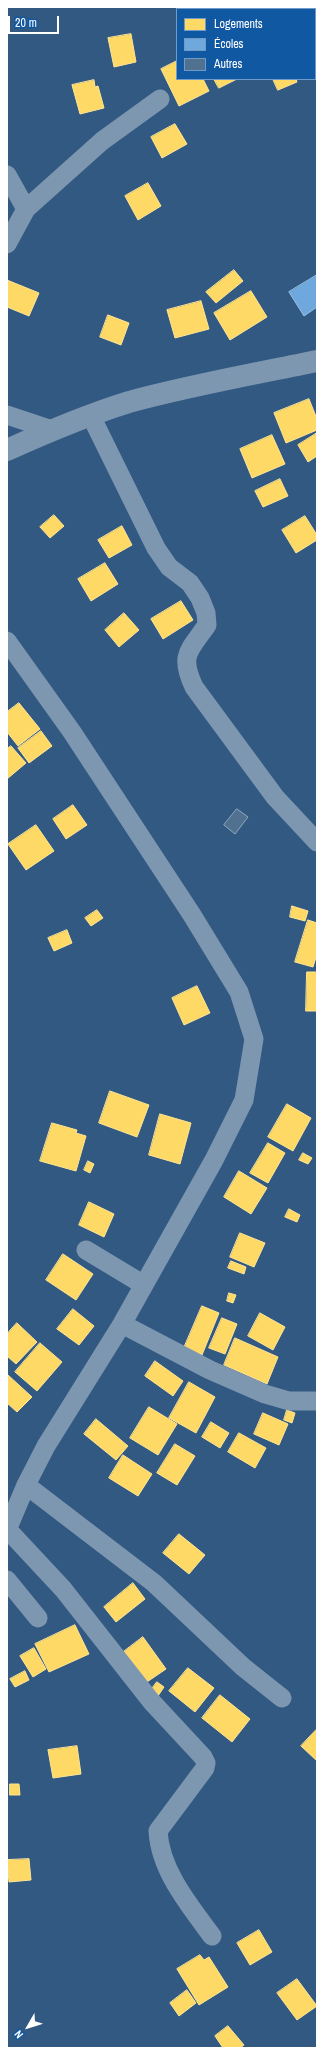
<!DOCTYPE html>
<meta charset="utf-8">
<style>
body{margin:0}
#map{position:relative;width:324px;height:2055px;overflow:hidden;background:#325981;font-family:"Archivo Narrow",sans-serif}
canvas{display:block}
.frame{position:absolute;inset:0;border:8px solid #fff;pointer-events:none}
.legend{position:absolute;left:176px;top:8px;width:140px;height:72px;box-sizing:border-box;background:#1158a2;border:1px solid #709bc7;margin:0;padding:5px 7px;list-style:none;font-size:12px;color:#fff}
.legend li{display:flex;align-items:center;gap:8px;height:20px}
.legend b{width:20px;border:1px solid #709bc7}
.north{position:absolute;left:8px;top:2007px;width:40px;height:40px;-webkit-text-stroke:3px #1158a2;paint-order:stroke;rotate:231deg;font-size:11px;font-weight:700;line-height:16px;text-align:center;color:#fff}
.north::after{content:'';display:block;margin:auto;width:14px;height:18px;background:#fff;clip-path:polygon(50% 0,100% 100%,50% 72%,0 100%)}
.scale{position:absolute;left:8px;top:16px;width:51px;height:18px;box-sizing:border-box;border:2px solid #fff;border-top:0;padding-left:5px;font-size:12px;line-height:14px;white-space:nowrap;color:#fff;-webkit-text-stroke:3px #1158a2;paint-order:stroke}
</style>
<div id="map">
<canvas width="324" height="2055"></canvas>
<div class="frame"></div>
<ul class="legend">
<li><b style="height:11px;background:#ffd966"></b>Logements</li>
<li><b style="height:11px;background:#6fa8dc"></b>Écoles</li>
<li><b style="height:11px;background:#517190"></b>Autres</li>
</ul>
<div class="north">N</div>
<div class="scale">20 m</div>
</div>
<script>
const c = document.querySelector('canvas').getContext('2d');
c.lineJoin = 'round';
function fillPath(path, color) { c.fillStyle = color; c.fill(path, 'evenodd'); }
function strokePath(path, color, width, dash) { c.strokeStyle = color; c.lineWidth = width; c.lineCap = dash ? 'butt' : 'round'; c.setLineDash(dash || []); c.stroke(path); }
const homes = new Path2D(`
 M253,7h24l2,2h-25z
 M307,7h8l2,3v21l-2,2v-24h-10z
 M131,34l5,28 -22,5 -6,-29z
 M177,61v18h26l6,12 -30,15 -18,-37z
 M214,79h23l-18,9z
 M273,79h23l1,3 -19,8z
 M94,80l1,7 3,-1 6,22 -24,6 -8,-29z
 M175,124l12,20 -25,14 -11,-21z
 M148,183l13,23 -23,14 -13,-24z
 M234,270l9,11 -27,22 -10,-11z
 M7,280l32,13 -10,23 -22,-9z
 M251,291l16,26 -37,23 -16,-27z
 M201,301l8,28 -34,9 -8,-28z
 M108,315l21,8 -8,22 -21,-8z
 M309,399l8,20v11l-31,13 -12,-30z
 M317,433v23l-9,6 -10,-17z
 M272,435l13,29 -33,14 -12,-29z
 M280,479l8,17 -25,11 -8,-16z
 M54,515l10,11 -14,12 -10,-11z
 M305,516l12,19v5l-21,13 -14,-23z
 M122,526l10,19 -23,13 -11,-18z
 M105,563l13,21 -27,17 -13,-22z
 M181,601l12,19 -30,19 -12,-20z
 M124,613l15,17 -20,17 -14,-17z
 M19,703l21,26 -22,17 -11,-14v-20z
 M41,731l11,15 -23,17 -11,-15z
 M11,746l15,17 -19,16v-30z
 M73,805l14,20 -21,14 -13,-20z
 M36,825l18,26 -28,19 -18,-26z
 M292,906l16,5 -3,10 -15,-4z
 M97,910l6,8 -12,8 -6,-8z
 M308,920l9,3v31l-4,13 -18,-5z
 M67,930l5,13 -18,8 -6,-13z
 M307,972h10v39h-11z
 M197,986l13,27 -26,12 -12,-27z
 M110,1091l39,14 -12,32 -38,-14z
 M287,1104l24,14 -18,33 -25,-14z
 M160,1114l31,9 -11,41 -31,-9z
 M52,1123l25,7 -1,3 10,3 -10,35 -36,-10z
 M268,1143l17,10 -17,30 -18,-10z
 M303,1153l9,5 -4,6 -9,-4z
 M88,1161l6,3 -4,9 -6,-3z
 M239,1171l28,17 -16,26 -27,-17z
 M89,1202l25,12 -10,23 -25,-12z
 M289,1209l11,6 -3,7 -12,-5z
 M240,1233l25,10 -11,24 -24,-10z
 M63,1254l30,20 -17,26 -30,-20z
 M231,1261l15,6 -2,7 -16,-6z
 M229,1293l7,2 -3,8 -6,-2z
 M202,1306l17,7 -17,42 -18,-7z
 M73,1309l21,17 -15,19 -22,-16z
 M260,1313l25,14 -12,23 -25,-14z
 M222,1318l15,6 -12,30 -16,-6z
 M17,1323l20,19 -21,22 -9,-8v-22z
 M235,1338l43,19 -11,27 -43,-19z
 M40,1343l22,19 -25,29 -22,-19z
 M155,1361l28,20 -10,15 -28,-20z
 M8,1375l24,22 -15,15 -10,-9z
 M189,1382l26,15 -19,36 -27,-15z
 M149,1407l28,17 -19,31 -28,-17z
 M287,1410l8,3 -3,10 -8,-3z
 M263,1413l25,11 -9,21 -25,-11z
 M96,1419l32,27 -12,14 -32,-26z
 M211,1422l18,11 -9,15 -18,-11z
 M239,1433l27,15 -11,20 -27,-16z
 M175,1444l20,12 -18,29 -20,-12z
 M123,1455l29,19 -14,22 -29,-18z
 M179,1534l26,21 -16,19 -26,-21z
 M133,1583l12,16 -29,23 -12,-15z
 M75,1625l14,29 -40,18 -14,-28z
 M143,1637l23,32 -22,15 -22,-31z
 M34,1648l12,21 -13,8 -13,-21z
 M188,1668l26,20 -19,24 -26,-21z
 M25,1671l4,9 -14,7 -5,-8z
 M157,1682l7,5 -6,9 -7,-6z
 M220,1695l30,24 -18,23 -30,-24z
 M317,1729v32l-16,-15z
 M77,1746l4,28 -28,4 -5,-28z
 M10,1784h9l1,11h-10z
 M29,1859l2,21 -22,2 -2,-22z
 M259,1930l13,22 -22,13 -13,-22z
 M200,1955l4,5 5,-3 19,30 -29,18 -22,-36z
 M297,1979l20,27 -20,14 -20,-27z
 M187,1990l9,13 -17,13 -9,-13z
 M228,2026l16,19 -4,3h-17l-8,-12z`);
fillPath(homes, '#ffd966');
strokePath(homes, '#ffe494', 1);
const schools = new Path2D(`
 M317,275v32l-13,9 -15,-24z`);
fillPath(schools, '#6fa8dc');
strokePath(schools, '#9ac2e6', 1);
const building = new Path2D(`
 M237,809l11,8 -13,17 -11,-9z`);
fillPath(building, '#517190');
strokePath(building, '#92a8be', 1);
strokePath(new Path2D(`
 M7,175l19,34
 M7,244l19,-35 76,-68 58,-42
 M7,415l45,15
 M91,416l65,132 13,19 21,16 10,15 6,15 1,12c-18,26 -28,30 -13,62l81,110 42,45
 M7,641l65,91 120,183 47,77 15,47 -10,61 -30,60 -92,164 -76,122 -20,39 -19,45
 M86,1250l58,35
 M122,1324l88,46 55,24 24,7h28
 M26,1485l128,98 89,84 39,31
 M7,1529l56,60 88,112 52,56 3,6 -1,5 -47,63c2,39 31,74 54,105
 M7,1580l31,38`), '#7e97b1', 19);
strokePath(new Path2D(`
 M7,450c40,-18 80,-35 122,-48 62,-17 125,-28 188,-41`), '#7e97b1', 22);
</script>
